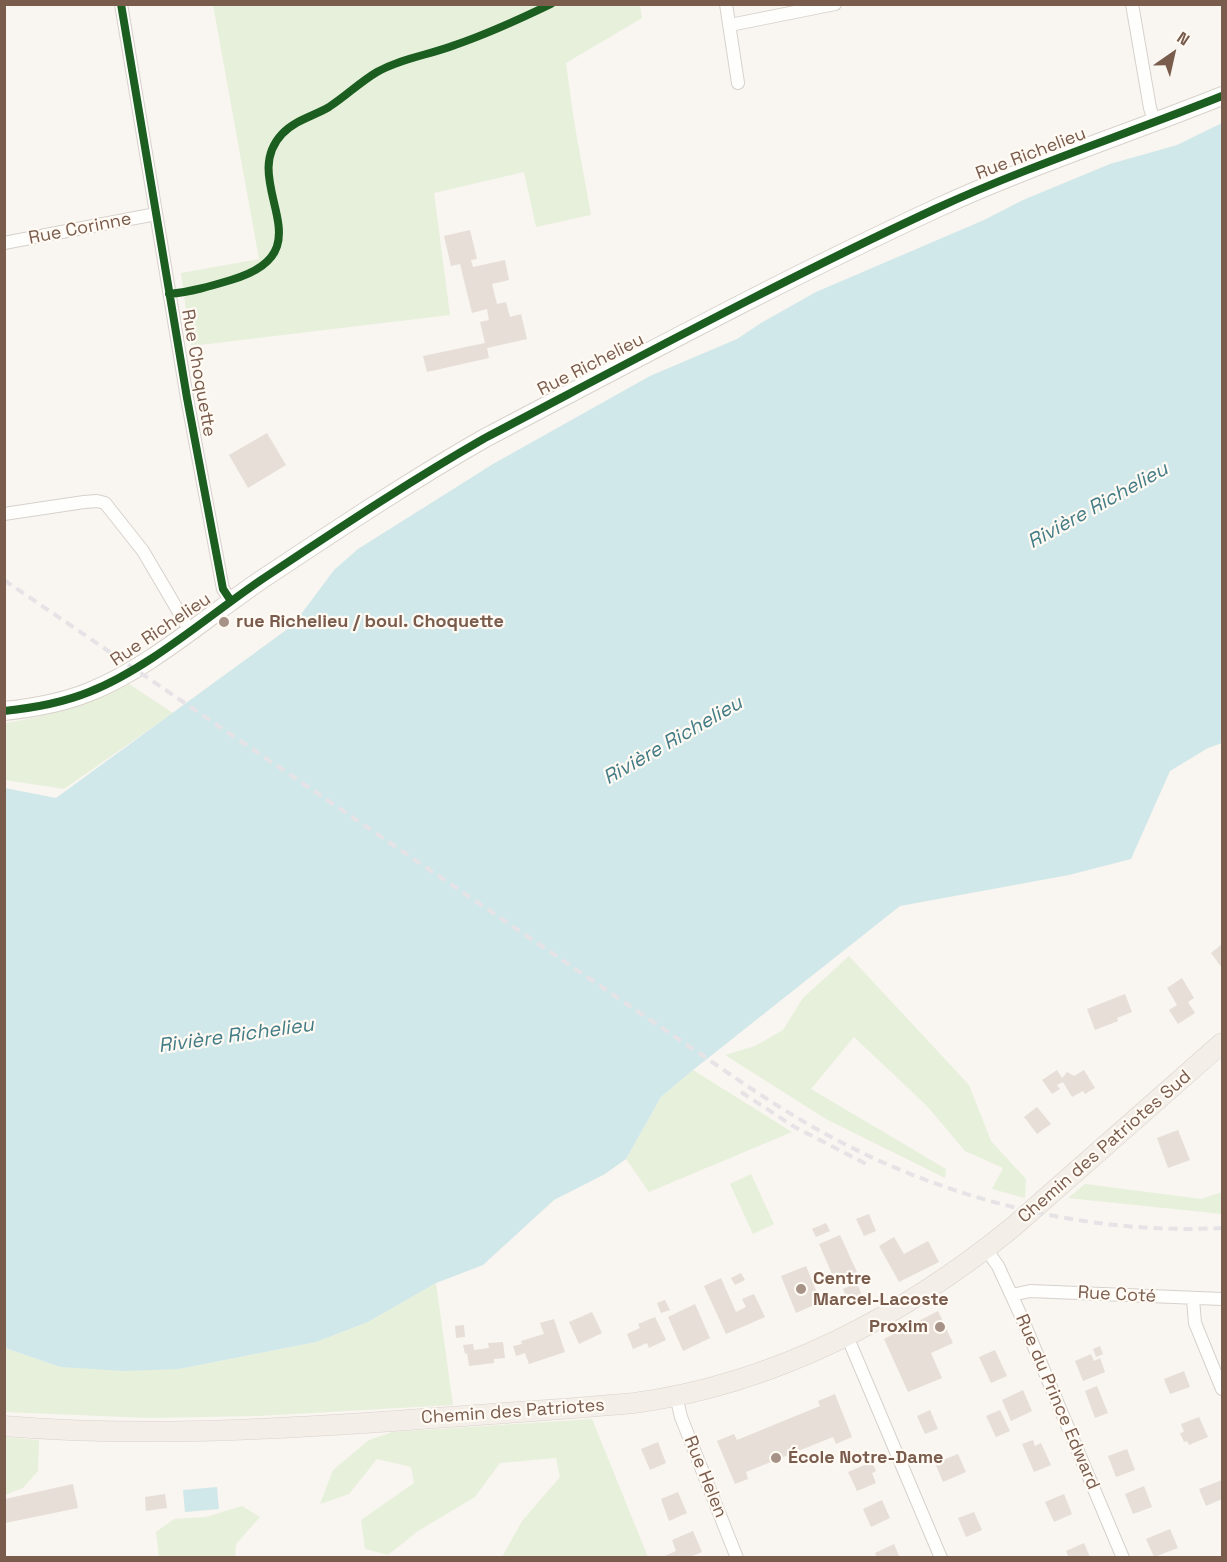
<!DOCTYPE html>
<meta charset="utf-8">
<style>
body{margin:0}
#map{position:relative;width:1227px;height:1562px;overflow:hidden;background:#f9f5f0;font-family:"Space Grotesk",sans-serif}
canvas{display:block}
.frame{position:absolute;inset:0;border:6px solid #7a5c4d;pointer-events:none}
.north{position:absolute;left:1143px;top:24px;width:60px;height:60px;-webkit-text-stroke:4px #fffaf3;paint-order:stroke;rotate:34deg;font-size:16px;font-weight:700;line-height:24px;text-align:center;color:#7a5c4d}
.north::after{content:'';display:block;margin:auto;width:21px;height:27px;background:#7a5c4d;clip-path:polygon(50% 0,100% 100%,50% 72%,0 100%)}
</style>
<div id="map">
<canvas width="1227" height="1562"></canvas>
<div class="frame"></div>
<div class="north">N</div>
</div>
<script>
const c = document.querySelector('canvas').getContext('2d');
c.lineJoin = 'round';
function fillPath(path, color) { c.fillStyle = color; c.fill(path, 'evenodd'); }
function strokePath(path, color, width, dash) { c.strokeStyle = color; c.lineWidth = width; c.lineCap = dash ? 'butt' : 'round'; c.setLineDash(dash || []); c.stroke(path); }
function drawText(font, color, halo, rows, align = 'center') {
  c.font = font + ' "Space Grotesk",sans-serif'; c.lineWidth = 4.5; c.setLineDash([]); c.textBaseline = 'middle'; c.strokeStyle = halo; c.fillStyle = color; for (const [text, x, y, turn = 0] of rows) {
    c.save(); c.translate(x, y); c.rotate((+turn || 0) * Math.PI / 180); c.textAlign = isNaN(turn) ? turn : align; if (halo) c.strokeText(text, 0, 0); c.fillText(text, 0, 0); c.restore();
  }
}
fillPath(new Path2D(`
 M213,5h427l2,13 -76,45 8,58 17,94 -55,12 -12,-55 -90,21 16,122 -259,31 -10,-73 78,-14z
 M129,684l44,29 -109,76 -59,-9v-57c44,-7 84,-18 124,-39z
 M849,956l120,129 22,56 35,38 -1,19 -33,-9 11,-21 -38,-17 -39,-46 -72,-68 -43,52 135,80 -1,9 -119,-59 -101,-64 30,-9 28,-16 20,-32z
 M693,1070l99,62 -143,60 -23,-33 35,-62z
 M751,1174l23,50 -21,10 -23,-50z
 M1085,1184l116,15 21,-7v22l-154,-16z
 M436,1283l17,122 -195,11 -109,2 -144,-6v-64l55,19 119,2 137,-27 52,-20z
 M592,1419l56,138h-146l20,-36 38,-44 -4,-19 -56,5 -25,34 -57,34 -30,24 -23,-6 -4,-29 53,-37 -3,-16 -34,-8 -28,35 -29,10 13,-34 36,-30 23,-8z
 M5,1437l34,3 -1,31 -15,17 -18,7z
 M242,1506l18,11 -24,27 -1,13h-76l-3,-25 18,-13 32,-2z`), '#e7f0db');
fillPath(new Path2D(`
 M1222,123v620l-14,5 -38,23 -39,88 -62,16 -169,31 -207,164 -32,27 -35,62 -21,15 -51,26 -71,65 -47,18 -68,39 -52,20 -137,27 -55,2 -64,-4 -55,-19v-560l51,10 237,-173 41,-55 24,-21 135,-85 157,-88 87,-37 24,-16 55,-31 168,-72 39,-20 87,-36 67,-19z
 M217,1487l2,22 -34,3 -2,-22z`), '#d0e8ea');
fillPath(new Path2D(`
 M470,230l7,29 -6,1 2,7 32,-7 4,20 -17,4 5,20 9,-2 4,15 11,-3 6,25 -40,9 2,10 -62,14 -4,-16 62,-13 -5,-21 9,-2 -2,-11 -15,4 -12,-49 -9,2 -7,-30z
 M267,433l19,32 -38,23 -19,-33z
 M1222,944v24l-11,-15z
 M1182,978l12,20 -6,4 7,11 -17,11 -9,-14 8,-5 -10,-17z
 M1125,994l7,18 -15,6 1,3 -23,9 -8,-21z
 M1057,1070l5,8 5,-6 7,4 10,-6 11,18 -10,6 -2,-3 -11,6 -9,-15 -6,3 3,4 -8,5 -10,-14z
 M1037,1107l14,17 -14,10 -13,-17z
 M1178,1130l12,30 -22,8 -11,-30z
 M869,1214l7,17 -12,5 -8,-17z
 M826,1223l4,8 -14,6 -4,-8z
 M840,1235l17,37 -22,9 -16,-37z
 M894,1237l10,17 24,-13 11,21 -40,20 -20,-36z
 M806,1266l15,36 -25,11 -15,-37z
 M741,1273l4,7 -10,5 -4,-7z
 M721,1278l15,34 10,-5 -4,-8 12,-5 11,23 -39,17 -22,-48z
 M857,1283l7,17 -14,5 -7,-16z
 M665,1300l5,10 -9,3 -4,-10z
 M695,1304l15,34 -27,13 -15,-34z
 M938,1311l15,32 -22,10 11,25 -34,14 -24,-53z
 M592,1312l10,21 -23,11 -10,-22z
 M655,1317l11,23 -17,8 -2,-5 -14,6 -6,-15 13,-6 -2,-4z
 M554,1319l11,33 -36,12 -4,-11 -9,3 -3,-10 9,-2 -1,-3 23,-7 -4,-11z
 M464,1325l1,12 -9,1 -1,-12z
 M503,1342l2,16 -11,1v4l-25,3 -2,-13 -2,1 -2,-9 10,-1 1,6 15,-2 -1,-5z
 M1100,1346l3,8 -7,3 -3,-8z
 M995,1350l12,26 -16,7 -12,-26z
 M1091,1354l3,7 6,-3 5,14 -22,9 -8,-20z
 M1184,1371l6,16 -20,7 -6,-15z
 M1097,1386l11,27 -13,5 -10,-27z
 M1023,1390l9,21 -21,10 -9,-21z
 M835,1394l17,43 -16,7 -3,-7 -87,35 2,7 -13,5 -18,-43 17,-7 3,6 83,-34 -2,-5z
 M930,1410l8,19 -13,5 -8,-18z
 M1000,1410l10,21 -14,6 -10,-21z
 M1199,1417l9,20 -19,8 -2,-4 -3,1 -4,-9 4,-1 -3,-8z
 M1033,1440l2,6 6,-3 10,22 -17,7 -12,-28z
 M658,1442l8,21 -16,7 -9,-21z
 M1127,1449l8,21 -19,7 -8,-21z
 M958,1454l8,18 -23,10 -8,-19z
 M872,1462l4,9 -4,2 4,10 -19,8 -9,-19z
 M1222,1480v19l-16,7 -7,-17z
 M73,1484l5,24 -73,15v-24z
 M1144,1486l8,21 -19,7 -8,-20z
 M678,1492l9,21 -18,8 -8,-22z
 M165,1494l2,14 -21,3 -1,-14z
 M1064,1494l8,20 -18,8 -9,-20z
 M882,1500l8,18 -19,9 -8,-18z
 M974,1512l8,18 -16,7 -8,-19z
 M1170,1529l8,19 -24,9 -8,-18z
 M693,1531l9,21 -14,6h-28l16,-7 -4,-11z
 M1084,1543l6,14 -21,1 -3,-7z
 M894,1544l6,14h-23l-2,-5z`), '#e6ded7');
const minor = new Path2D(`
 M121,4l66,394 36,191 8,12
 M726,4l12,79
 M1132,4l18,104 5,15
 M730,25l105,-21
 M4,243l152,-29
 M4,514l80,-12 13,-1 8,2 38,48 47,80
 M986,1249l12,17 23,50 102,242
 M1012,1295l18,-4 192,8
 M1193,1299l2,24 27,66
 M847,1336l94,222
 M676,1396l5,21 56,141`);
const secondary = new Path2D(`
 M4,711c29,-3 58,-8 85,-19 59,-23 119,-76 172,-112 74,-49 147,-98 224,-142 149,-78 297,-158 450,-229 93,-43 192,-75 287,-113`);
const primary = new Path2D(`
 M4,1426c131,11 260,4 390,-5 80,-6 161,-11 240,-18 141,-19 270,-87 379,-176l209,-184`);
strokePath(minor, '#d7d1cb', 14);
strokePath(secondary, '#d9d2cb', 20);
strokePath(primary, '#dad1cc', 21);
strokePath(minor, '#fefefd', 12);
strokePath(secondary, '#fefefd', 18);
strokePath(primary, '#f3eee8', 20);
strokePath(new Path2D(`
 M4,580l711,484c39,27 78,53 120,75 116,62 256,96 387,89
 M741,1092l52,34 75,39`), '#e6e3e7', 4, [9, 6]);
strokePath(new Path2D(`
 M121,4l66,394 36,191 8,12
 M169,294c22,-2 42,-8 62,-14 100,-29 5,-97 51,-146 13,-14 32,-18 47,-27 17,-11 31,-25 48,-35 25,-14 52,-17 78,-27 32,-11 65,-26 96,-41
 M4,711c29,-3 58,-8 85,-19 59,-23 119,-76 172,-112 74,-49 147,-98 224,-142 149,-78 297,-158 450,-229 93,-43 192,-75 287,-113`), '#1b5e20', 8);
for (const [x, y, r, color] of [
 [224,622,6,"#a69286"],
 [801,1289,6,"#a69286"],
 [940,1327,6,"#a69286"],
 [776,1458,6,"#a69286"]
]) { const dot = new Path2D(); dot.arc(x, y, r, 0, 2 * Math.PI); c.fillStyle = color; c.fill(dot); strokePath(dot, '#fffaf3', 2); }
drawText('18px', '#7a5c4d', '#fffaf3', [
 ["Rue Richelieu",1031,154,-21],
 ["Rue Corinne",80,229,-11],
 ["Rue Richelieu",591,365,-27],
 ["Rue Choquette",198,373,80],
 ["Rue Richelieu",161,630,-34],
 ["Chemin des Patriotes Sud",1105,1147,-41],
 ["Rue Coté",1117,1295,3],
 ["Rue du Prince Edward",1057,1402,67],
 ["Chemin des Patriotes",513,1412,-4],
 ["Rue Helen",705,1477,68]
]);
drawText('bold 18px', '#7a5c4d', '#fffaf3', [
 ["rue Richelieu / boul. Choquette",236,622],
 ["Centre",813,1279],
 ["Marcel-Lacoste",813,1300],
 ["Proxim",928,1327,"right"],
 ["École Notre-Dame",788,1458]
], 'left');
drawText('italic 20px', '#437c86', '#fffaf3', [
 ["Rivière Richelieu",1098,506,-29],
 ["Rivière Richelieu",673,741,-30],
 ["Rivière Richelieu",236,1036,-8]
]);
</script>
